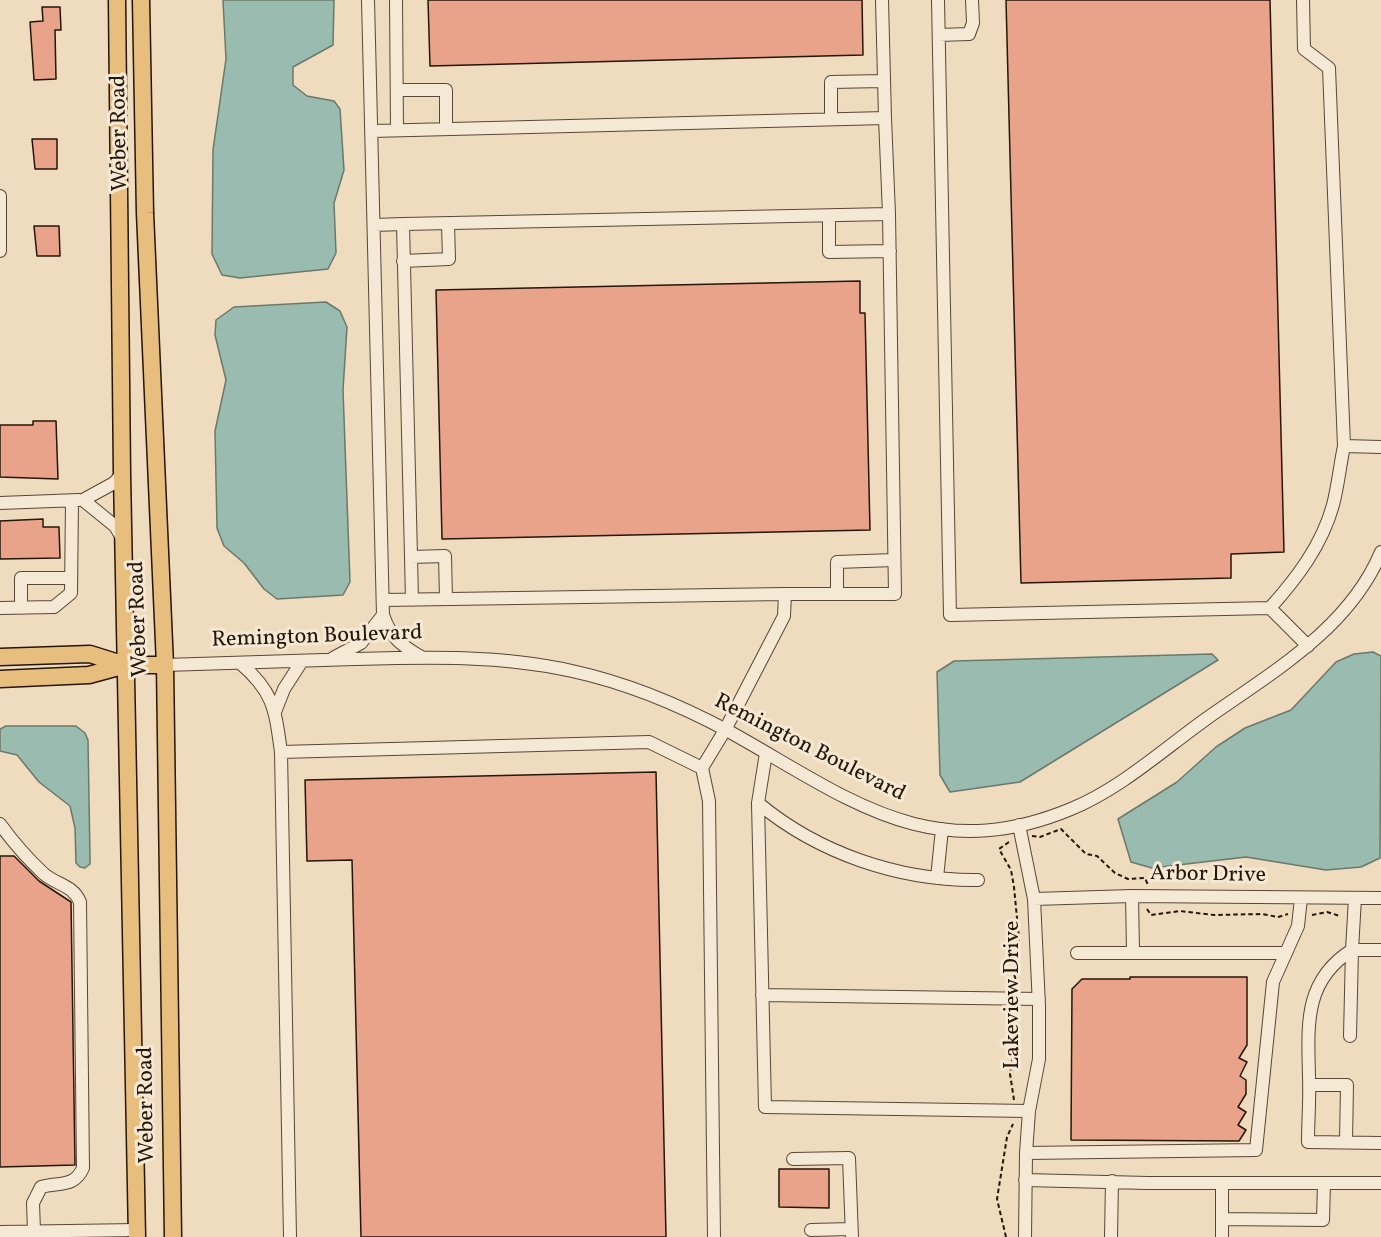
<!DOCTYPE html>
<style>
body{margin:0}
canvas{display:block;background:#efdbbe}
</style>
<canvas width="1381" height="1237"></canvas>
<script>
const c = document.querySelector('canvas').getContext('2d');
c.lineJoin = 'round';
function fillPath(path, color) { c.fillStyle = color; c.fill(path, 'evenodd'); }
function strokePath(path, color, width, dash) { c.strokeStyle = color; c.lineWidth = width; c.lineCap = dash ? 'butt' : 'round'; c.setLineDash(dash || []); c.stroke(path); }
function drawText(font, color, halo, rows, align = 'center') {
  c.font = font + ' Vollkorn,serif'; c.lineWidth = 6; c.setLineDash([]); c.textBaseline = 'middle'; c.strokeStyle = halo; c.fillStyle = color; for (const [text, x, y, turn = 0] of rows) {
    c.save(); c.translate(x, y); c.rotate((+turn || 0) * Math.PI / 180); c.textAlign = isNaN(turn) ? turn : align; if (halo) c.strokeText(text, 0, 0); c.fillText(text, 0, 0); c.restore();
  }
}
const water = new Path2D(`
 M223,0h111l-1,45 -40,22v18l14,11 27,5 6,8 4,61 -10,33 2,50 -8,16 -88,9 -18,-3 -10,-21 1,-104 13,-91z
 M326,302l14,9 7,16 -4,63 7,192 -7,13 -66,4 -13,-10 -20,-26 -20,-17 -7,-18 -2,-97 11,-51 -11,-45 1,-15 18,-13z
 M1373,652l8,4 -1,202 -19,9 -35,3 -80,-13 -94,11 -21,-6 -13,-43 59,-37 39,-35 29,-19 46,-18 45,-48 18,-8z
 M1212,654l6,6 -198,122 -70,10 -10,-17 -3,-103 17,-11z
 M6,726h70l9,7 3,7 2,118v6l-5,4 -5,-1 -4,-4 -1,-35 -5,-22 -31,-24 -22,-27 -17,-4v-22z`);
fillPath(water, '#9abbaf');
strokePath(water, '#6b796c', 1.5);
const building = new Path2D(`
 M428,0h434l1,55 -433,11z
 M1006,0h264l14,552 -53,2v24l-210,5z
 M42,7h18l1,23h-6l1,49 -22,1 -4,-58 13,-1z
 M32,139h25v30h-22z
 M34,226h25l1,30h-23z
 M860,281v32h5l5,217 -428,9 -6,-249z
 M33,421h23l2,58 -58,-2v-52h33z
 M43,519v8h16l1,31 -60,1v-38z
 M656,772l10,465h-305l-9,-377 -45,1 -2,-81z
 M0,856h14l25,25 32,21 4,263 -75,2z
 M1130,977h117v68l-8,13 8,4 -7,14 6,4v14l-8,13 8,5 -8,13 8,5 -7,11 -168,-1 1,-151 10,-10h48z
 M779,1169h50v39l-50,-1z`);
fillPath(building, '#e8a38a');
strokePath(building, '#251608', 1.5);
const minor = new Path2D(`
 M368,0l15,615c8,23 18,30 38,42
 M396,0l1,130
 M938,0l12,615 320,-7c27,-30 52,-63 63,-103 5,-19 7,-40 11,-59l37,1
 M1303,0l1,49 25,19 15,378
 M939,35l30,-1 4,-11 -1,-23
 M397,90h49v39
 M831,118v-36l52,-1
 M885,118l4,96
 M372,131l513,-13 -3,-118
 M0,196v55
 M829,216v36l61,-1
 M403,224l486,-10 6,380h-110
 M374,225l29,-1 8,333
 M403,261l46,-2 -1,-35
 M122,474l-8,9 -31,17 32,26 8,13
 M0,503l79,-3
 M837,594v-32l57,-2
 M383,600l402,-6 -1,22 -59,114 -23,38 7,33 5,436
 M412,600l-1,-43 34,-1 1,43
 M0,608l54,-1 17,-14 1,-92
 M21,608v-30h50
 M1270,608l38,38
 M333,658l28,-15 22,-28
 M240,663c34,29 35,46 41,89
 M165,665c63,-2 127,-4 190,-6 73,-2 145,-4 217,12 55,12 108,34 158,61 117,65 199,136 341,77 49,-20 93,-60 135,-90 65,-46 143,-90 175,-167
 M275,712l9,-23 18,-28
 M766,753l-8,50 7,304 264,4
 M758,803c60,50 141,78 220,77
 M0,824c13,18 28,35 44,50 13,11 29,11 36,28l3,266c-9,20 -24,14 -42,19l-8,16 1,28
 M1019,825l15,74 5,107v53l-10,52 -3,42 -1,84
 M937,878l5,-49
 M1132,896l1,55
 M1355,898l-3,52h29
 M1034,899l98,-3 249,2
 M1077,953h209
 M762,995l277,4
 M1350,1036l2,-86c-49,31 -44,76 -43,127 1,22 -1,43 -1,65l73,1
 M1309,1085h38l-1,57
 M1026,1153l230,-3 17,-168 25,-56 3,-28
 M793,1159l56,-1 3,79
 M1025,1180l123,3h233
 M1222,1219v-36
 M811,1230l40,-1
 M0,1232l137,-2
 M290,1237l-9,-485 368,-10 53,26
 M1111,1237l1,-56
 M1222,1237v-18l101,1 1,-37`);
const major = new Path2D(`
 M117,0l5,474 15,763
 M141,0l4,213 20,452 8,572
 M0,657l90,-3 32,10
 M0,679l89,-4 37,-10h39`);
strokePath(minor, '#584736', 14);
strokePath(major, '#251608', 19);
strokePath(new Path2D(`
 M1032,836l8,1 21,-8 25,25 11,2 18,17 13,6 17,-1 3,7
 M1009,842l-10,7 12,21 3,17 5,52 -6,28 4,21
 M1147,909l4,6 29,-4 34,4 48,-1 16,3 10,-3
 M1312,915l15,-3 13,4
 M1014,1100l-4,-26 5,-33 -2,-10 4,-19
 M1006,1237l-9,-38 10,-62 6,-13`), '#251608', 2, [4.5, 3]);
strokePath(minor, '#f5e8d5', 12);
strokePath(major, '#e8be7f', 16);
drawText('22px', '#251608', '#f5e8d5', [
 ["Weber Road",121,133,-91],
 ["Weber Road",140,619,-92],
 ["Remington Boulevard",317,638,-2],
 ["Remington Boulevard",809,749,27],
 ["Arbor Drive",1208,876,1],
 ["Lakeview Drive",1014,995,-90],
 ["Weber Road",148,1105,-91]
]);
</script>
